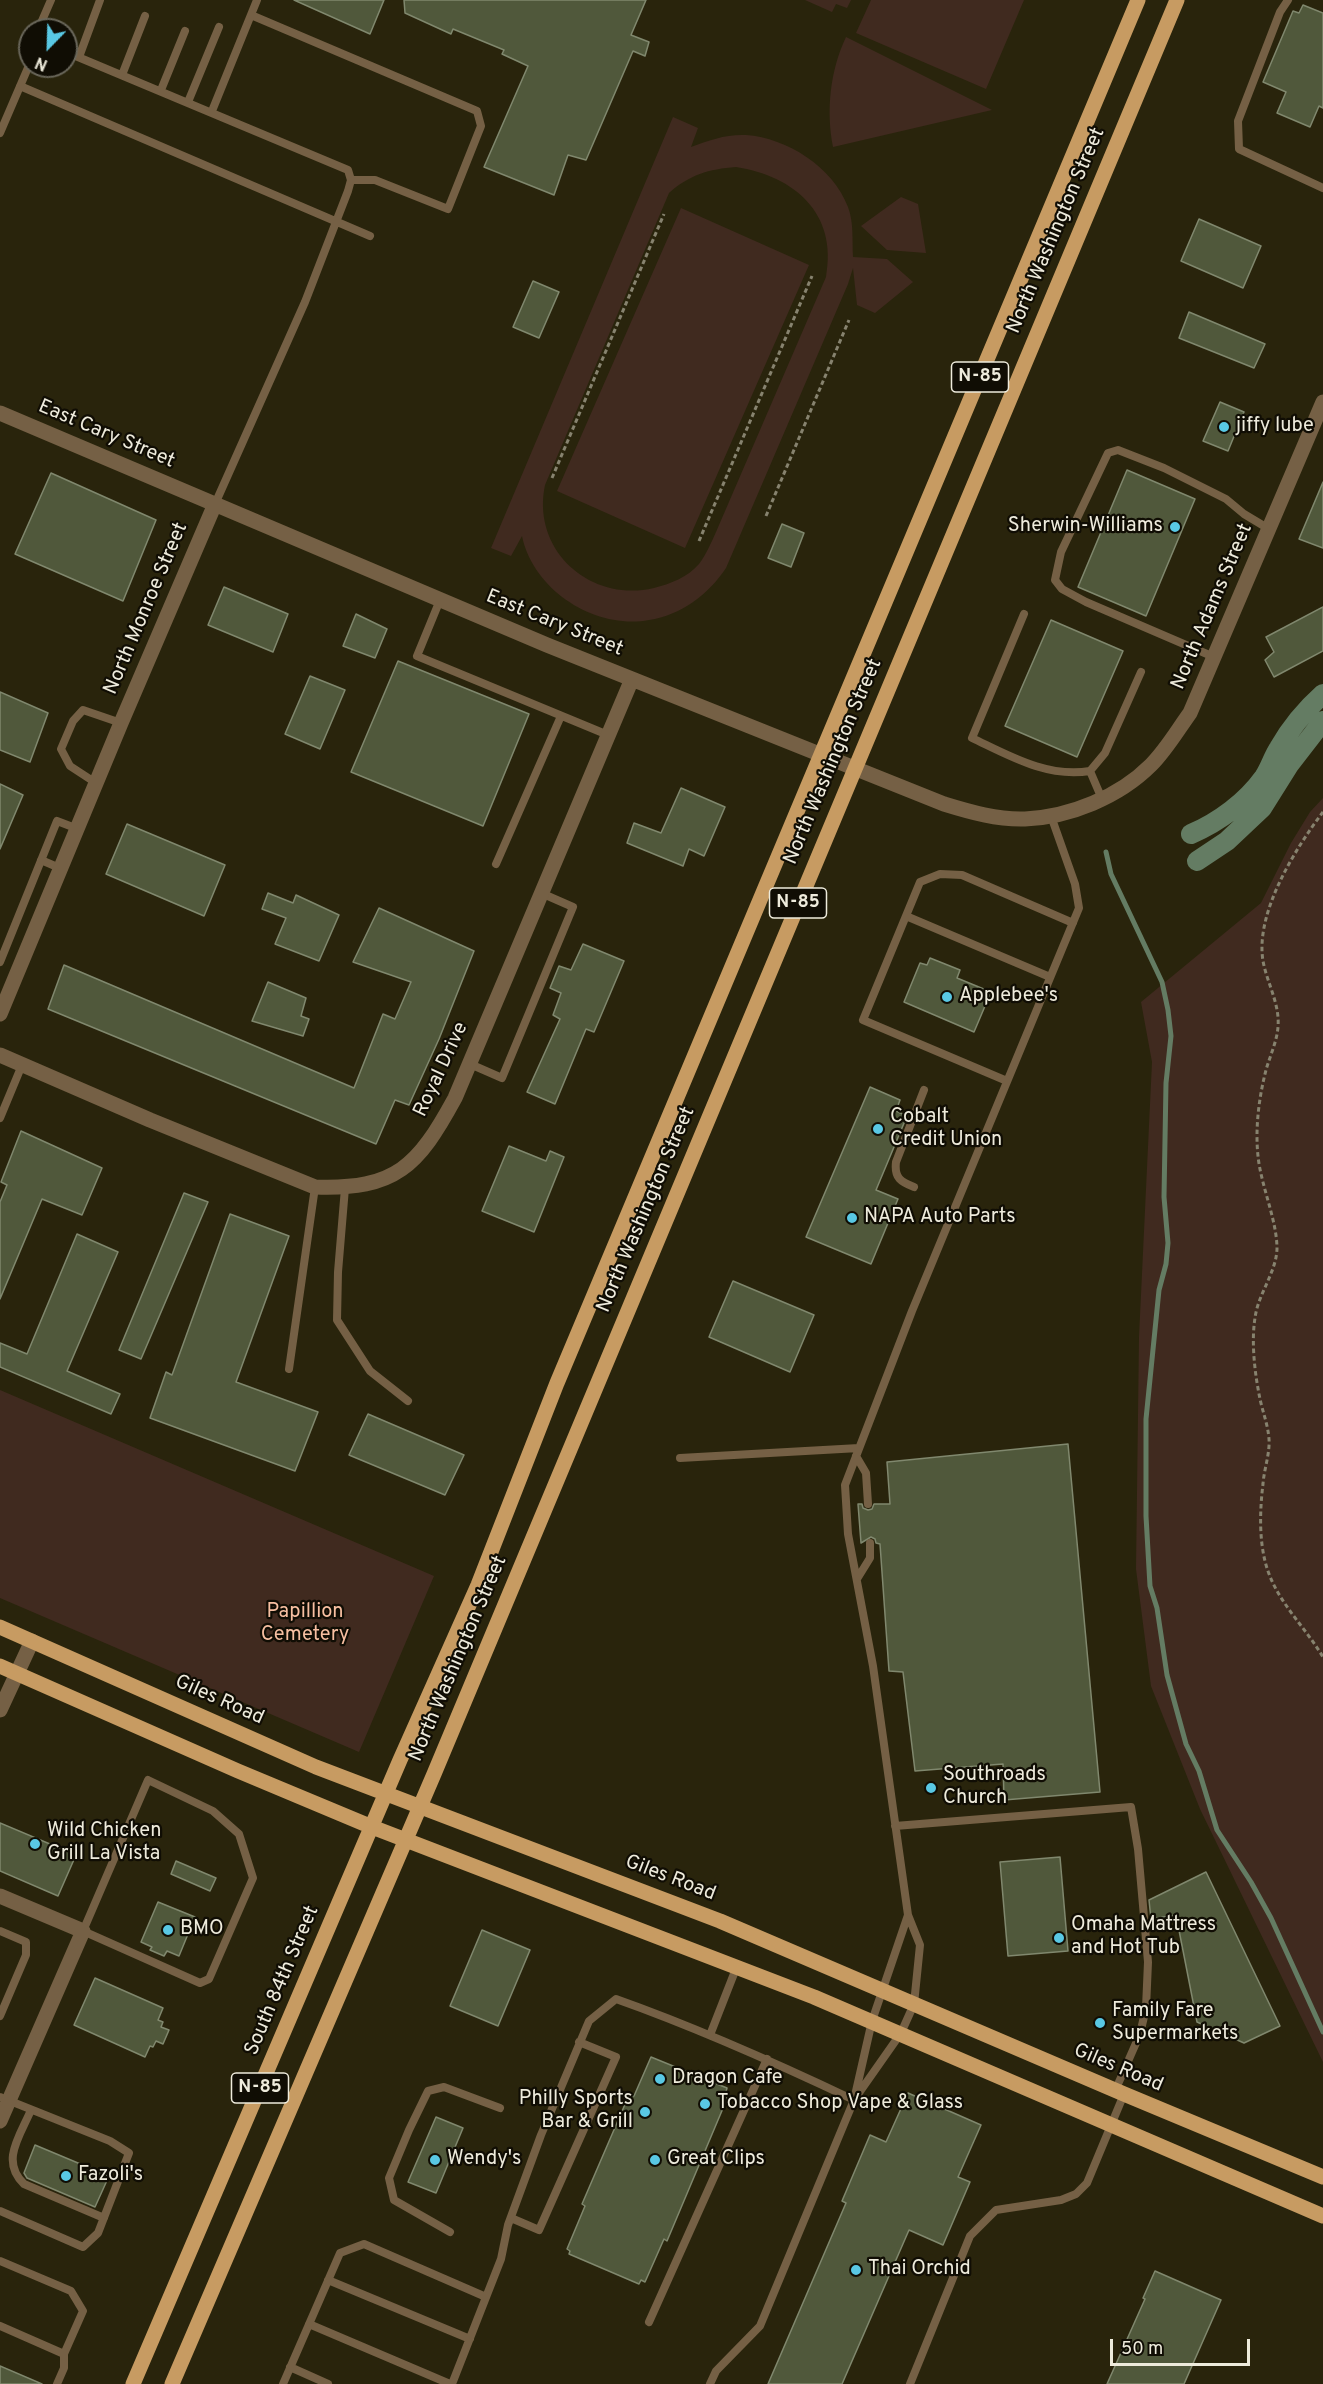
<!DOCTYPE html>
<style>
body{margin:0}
#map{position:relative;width:1323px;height:2384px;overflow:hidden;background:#29240c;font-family:Overpass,sans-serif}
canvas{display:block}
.north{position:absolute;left:18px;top:18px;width:60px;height:60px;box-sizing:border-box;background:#100d04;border:2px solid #69665a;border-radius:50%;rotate:203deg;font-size:16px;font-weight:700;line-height:24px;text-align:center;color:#eeebdc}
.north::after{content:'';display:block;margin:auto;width:21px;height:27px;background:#59c8e4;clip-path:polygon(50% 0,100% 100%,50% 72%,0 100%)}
.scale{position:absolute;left:1110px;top:2339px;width:140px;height:27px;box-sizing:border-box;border:3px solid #eeebdc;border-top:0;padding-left:8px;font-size:18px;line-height:21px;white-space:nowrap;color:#eeebdc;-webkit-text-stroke:4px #100d04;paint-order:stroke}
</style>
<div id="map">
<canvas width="1323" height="2384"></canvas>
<div class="north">N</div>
<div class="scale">50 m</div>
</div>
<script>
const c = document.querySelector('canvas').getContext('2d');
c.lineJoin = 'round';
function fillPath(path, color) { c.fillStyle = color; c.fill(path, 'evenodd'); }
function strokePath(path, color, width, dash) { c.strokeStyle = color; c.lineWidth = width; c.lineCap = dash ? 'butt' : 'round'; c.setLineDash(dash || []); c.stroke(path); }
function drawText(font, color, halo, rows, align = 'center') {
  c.font = font + ' Overpass,sans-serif'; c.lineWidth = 4.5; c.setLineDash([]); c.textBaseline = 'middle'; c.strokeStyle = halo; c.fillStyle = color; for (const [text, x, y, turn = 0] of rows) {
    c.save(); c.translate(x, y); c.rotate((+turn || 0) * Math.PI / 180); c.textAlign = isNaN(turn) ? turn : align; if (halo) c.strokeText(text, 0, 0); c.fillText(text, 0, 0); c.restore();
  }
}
fillPath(new Path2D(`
 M805,0h46l-4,8 -11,-4 -4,8z
 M871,0h153l-38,89 -130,-56z
 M846,37l146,73 -159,37c-7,-37 -3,-76 13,-110z
 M673,117l25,11 -7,19c18,-7 36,-13 55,-12 41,3 87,32 102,72 6,16 4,33 5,50l34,2 26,23 -38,31 -18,-8 -4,-37 -5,16 -122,284c-18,27 -45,47 -77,52 -54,10 -116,-30 -127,-84l-11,20 -20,-8zM736,167c58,9 102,46 90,110l-110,255c-5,11 -10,23 -17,32 -11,13 -29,20 -45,24 -63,15 -123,-37 -109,-103l124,-292c20,-18 40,-24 67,-26z
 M901,197l17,7 8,49 -39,-3 -26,-24z
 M681,208l128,57 -124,283 -128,-57z
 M1323,798v1264l-123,-253 -49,-123 -15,-117 3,-232 13,-275 -11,-60 120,-99 30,-60 19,-31z
 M0,1390l434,186 -75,176 -359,-154z`), '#402a1f');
strokePath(new Path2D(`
 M1106,852l5,22 51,108 6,28 3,26 -5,47 -2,114 4,46 -2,21 -7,26 -13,129v97l4,70 7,22 10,67 19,69 13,27 18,59 34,52 20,36 52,114`), '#647c63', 5);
strokePath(new Path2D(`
 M1191,834c28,-12 55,-32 73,-57 6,-9 9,-20 15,-29 12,-21 26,-38 44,-54
 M1197,861l30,-20 35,-33 27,-43 34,-44`), '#647c63', 20);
const building = new Path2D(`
 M294,0h90l-14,34z
 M404,0h242l-15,35 18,7 -4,14 -12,-5 -47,109 -18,-5 -14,40 -70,-28 44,-101 -26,-12 2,-4 -51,-21 -2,5 -46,-21z
 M1303,5l20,8v95l-4,-2 -9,21 -33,-14 9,-21 -23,-10 30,-71 6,2z
 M1199,219l62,27 -18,42 -62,-27z
 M533,281l26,11 -20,46 -26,-11z
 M1189,312l76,32 -11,24 -75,-30z
 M1220,402l24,10 -16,39 -25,-10z
 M1127,470l68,29 -49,117 -68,-29z
 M51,473l105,47 -33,81 -108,-47z
 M1323,482v66l-24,-9z
 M782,524l22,9 -13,34 -23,-9z
 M224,587l64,27 -15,38 -65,-27z
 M1323,607v44l-49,26 -9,-17 9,-8 -8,-15z
 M356,614l31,15 -12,29 -32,-12z
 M1051,620l72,31 -46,106 -72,-31z
 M398,661l131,53 -46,112 -132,-54z
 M310,676l35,14 -25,59 -35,-15z
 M0,692l48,21 -18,49 -30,-12z
 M0,784l23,11 -23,54z
 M681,788l44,19 -21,49 -15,-7 -6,17 -56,-23 7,-20 27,10z
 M127,824l98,41 -21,51 -98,-42z
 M268,893l25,10 3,-8 43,20 -20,46 -44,-17 11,-26 -24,-9z
 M379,908l95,43 -35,88 -30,66 -14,-5 -19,44 -328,-135 16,-44 290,123 29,-74 12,5 16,-37 -58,-20z
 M583,944l41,17 -30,71 -8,-3 -31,75 -28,-12 33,-73 -7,-4 8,-22 -11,-5 9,-22 12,4z
 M930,958l30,12 -3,8 34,14 -17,40 -70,-30 16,-39 7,2z
 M268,982l38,16 -5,18 8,3 -6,17 -51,-15z
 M870,1087l30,13 -4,11 11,5 -31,74 22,9 -27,65 -65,-27z
 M21,1131l81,37 -20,47 -40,-16 -42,100v-97l7,-17 -6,-3z
 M509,1146l37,15 4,-10 14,6 -30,75 -52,-21z
 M184,1193l24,9 -67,157 -22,-9z
 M230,1214l59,22 -53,146 82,30 -23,59 -145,-53 16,-46 6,3z
 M77,1234l41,18 -51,119 53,23 -9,20 -111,-47v-24l27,11z
 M733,1281l81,34 -24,57 -81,-35z
 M368,1414l96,41 -19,40 -96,-40z
 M1068,1444l32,348 -96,8 -1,-36 -88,7 -12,-99 -14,-1 -9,-127 -4,-1 -1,-4 -4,-2 -10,6 -3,-39h4l1,4 5,2 4,-1 2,-5h16l-3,-42z
 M0,1823l76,32 -18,41 -58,-25z
 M1060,1857l8,94 -60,5 -8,-94z
 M176,1861l40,17 -6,13 -39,-17z
 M1206,1872l74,154 -36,17 -47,-21 -21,-107 -25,4 -2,-19z
 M158,1902l37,15 -16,39 -12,-5 -3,5 -14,-6 2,-3 -11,-5z
 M482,1930l48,20 -32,76 -48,-20z
 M95,1978l68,30 -5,12 5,2 -2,5 8,3 -6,14 -7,-3 -3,6 -3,-1 -5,11 -71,-32z
 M651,2057l76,31 -1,4 3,2 -62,147 -3,-2 -19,43 -4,-2 -2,4 -70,-30 1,-3 -3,-2 18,-43 -3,-2 47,-109 5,1z
 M908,2093l73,32 -23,52 12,5 -27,63 -34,-15 -67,154h-74l78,-181 -4,-2 28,-66 16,7z
 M436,2117l27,11 -27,65 -28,-11z
 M35,2145l74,31 -14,31 -68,-29 -3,-5z
 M1155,2271l66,29 -37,84h-77l38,-85 -2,-1z
 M0,2366l42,18h-42z`);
fillPath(building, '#50583b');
strokePath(building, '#80886e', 1.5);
strokePath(new Path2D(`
 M552,478l112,-264
 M766,516l83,-196
 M699,541l113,-265
 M1323,812c-28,37 -68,101 -60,149 4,22 17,43 15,66 -1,14 -8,29 -12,43 -7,27 -11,58 -8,86 3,30 19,64 19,93 -1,24 -19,45 -22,69 -4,25 0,57 5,81 3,14 8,26 9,40 1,15 -5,30 -6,45 -3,24 -4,53 2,77 9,38 39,64 58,96`), '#87836f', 3, [4.5, 3]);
strokePath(new Path2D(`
 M1288,0l-8,12 -42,109 1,28 84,39
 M251,15l226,96 4,15 -33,83 -73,-29h-24
 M41,30v-7l10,-23
 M66,52l282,118 3,10 -3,11 -43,111 -90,202
 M79,57l21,-57
 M122,75l23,-59
 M20,86l350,150
 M161,90l24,-59
 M188,102l31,-75
 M212,111l45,-111
 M0,133l30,-70
 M440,600l-23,56 191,79
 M1024,614l-52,124c38,18 75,40 118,33
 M1214,657l-128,-55 -24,-13 -7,-9 6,-28 47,-99 10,-3 46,18 62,31 18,15 25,15
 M96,783l-26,-17 -9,-17 12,-28 10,-11 38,13
 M1102,799l-12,-28 15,-18 36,-81
 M41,860l21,9
 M496,864l65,-148
 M906,916l144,61
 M0,962l57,-141 21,8
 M470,1064l32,14 71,-171 -32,-14
 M1007,1081l-144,-61 57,-138 20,-8 22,1 111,48
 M0,1118l22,-53
 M914,1187c-13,-5 -20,-9 -18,-25l28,-72
 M345,1188l-7,84 -1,48 33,51 38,30
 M289,1369l26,-182
 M856,1456l10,17 2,31
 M680,1458l179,-10
 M857,1579l13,-21v-15
 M148,1780l65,31 26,23 14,44 -44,101 -9,4 -117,-52z
 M895,1826l236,-19 7,42 10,113 -2,46 -6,26 -25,57
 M0,1931l26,11v13l-26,61
 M710,2035l27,-69
 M0,2097l110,44 19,12 -31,80 -15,14 -83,-36
 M854,2100l47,-67 13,-29 6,-59 -12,-30 -35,-249 -25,-132 -3,-49 67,-174 167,-403 -4,-24 -24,-68
 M31,2110c-11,26 -31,51 -7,74l80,34
 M511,2218l28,12 77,-173 -37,-15
 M450,2232l-56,-32 -5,-22 20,-48 19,-39 16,-4 56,21
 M0,2261l71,30 12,20 -19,43 -64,-28
 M328,2280l142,59
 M649,2322l118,-263
 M309,2324l141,60
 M290,2367l38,17
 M57,2384l7,-16v-14
 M283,2384l57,-131 24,-9 122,53
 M452,2384l49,-125 7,-34 33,-90 48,-114 27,-22c82,29 160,64 238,101
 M710,2384l6,-13 44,-45 94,-226 18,-79 36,-106
 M910,2384l60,-148 26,-26 65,-10 15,-6 11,-11 37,-89`), '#756045', 8);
strokePath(new Path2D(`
 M0,413l547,232 397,159c26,8 54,16 81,15 45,-2 94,-22 126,-54 15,-15 26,-34 39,-52l133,-311
 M0,1014l121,-291 94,-219
 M0,1055l150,65 165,67c81,3 103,-21 140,-89l177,-419
 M0,1710l32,-69
 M0,1896l83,35 -83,190`), '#756045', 15);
strokePath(new Path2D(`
 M0,1627l316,140 404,154 404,173 199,83
 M0,1666l238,105 134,56 442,170 509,219
 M133,2384l267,-624 78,-175 79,-202 581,-1383
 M172,2384l262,-610 743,-1774`), '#c79b62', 15);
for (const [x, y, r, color] of [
 [1224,427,6,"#59c8e4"],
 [1175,527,6,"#59c8e4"],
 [947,997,6,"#59c8e4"],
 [878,1129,6,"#59c8e4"],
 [852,1218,6,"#59c8e4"],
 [931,1788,6,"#59c8e4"],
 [35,1844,6,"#59c8e4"],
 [168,1930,6,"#59c8e4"],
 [1059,1938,6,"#59c8e4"],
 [1100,2023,6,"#59c8e4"],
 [660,2079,6,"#59c8e4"],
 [705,2104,6,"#59c8e4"],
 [645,2112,6,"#59c8e4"],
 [435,2160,6,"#59c8e4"],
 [655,2160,6,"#59c8e4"],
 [66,2176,6,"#59c8e4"],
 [856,2270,6,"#59c8e4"]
]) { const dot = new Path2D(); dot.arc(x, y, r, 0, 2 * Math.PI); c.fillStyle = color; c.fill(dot); strokePath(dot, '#100d04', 2); }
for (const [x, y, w] of [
 [980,377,57],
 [798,903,57],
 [260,2088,57]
]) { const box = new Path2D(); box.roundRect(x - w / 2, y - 15, w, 30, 4.5); c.fillStyle = '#100d04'; c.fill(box); strokePath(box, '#eeebdc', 1.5); }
drawText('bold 18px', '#eeebdc', null, [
 ["N-85",980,377],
 ["N-85",798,903],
 ["N-85",260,2088]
]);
drawText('20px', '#eeebdc', '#100d04', [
 ["North Washington Street",1057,231,-67],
 ["East Cary Street",106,435,23],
 ["North Adams Street",1213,607,-67],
 ["North Monroe Street",147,609,-67],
 ["East Cary Street",554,624,22],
 ["North Washington Street",834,762,-67],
 ["Royal Drive",442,1070,-65],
 ["North Washington Street",647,1210,-67],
 ["North Washington Street",459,1659,-67],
 ["Giles Road",219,1701,24],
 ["Giles Road",670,1879,21],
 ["South 84th Street",283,1981,-67],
 ["Giles Road",1118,2069,23]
]);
drawText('20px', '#eeebdc', '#100d04', [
 ["jiffy lube",1236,427],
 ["Sherwin-Williams",1163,527,"right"],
 ["Applebee's",959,997],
 ["Cobalt",890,1118],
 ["Credit Union",890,1141],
 ["NAPA Auto Parts",864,1218],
 ["Southroads",943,1776],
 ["Church",943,1799],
 ["Wild Chicken",47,1832],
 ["Grill La Vista",47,1855],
 ["Omaha Mattress",1071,1926],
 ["and Hot Tub",1071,1949],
 ["BMO",180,1930],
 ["Family Fare",1112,2012],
 ["Supermarkets",1112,2035],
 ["Dragon Cafe",672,2079],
 ["Philly Sports",633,2100,"right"],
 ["Bar & Grill",633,2123,"right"],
 ["Tobacco Shop Vape & Glass",717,2104],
 ["Wendy's",447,2160],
 ["Great Clips",667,2160],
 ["Fazoli's",78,2176],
 ["Thai Orchid",868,2270]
], 'left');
drawText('20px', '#f7bfa1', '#100d04', [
 ["Papillion",305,1613],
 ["Cemetery",305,1636]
]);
</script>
